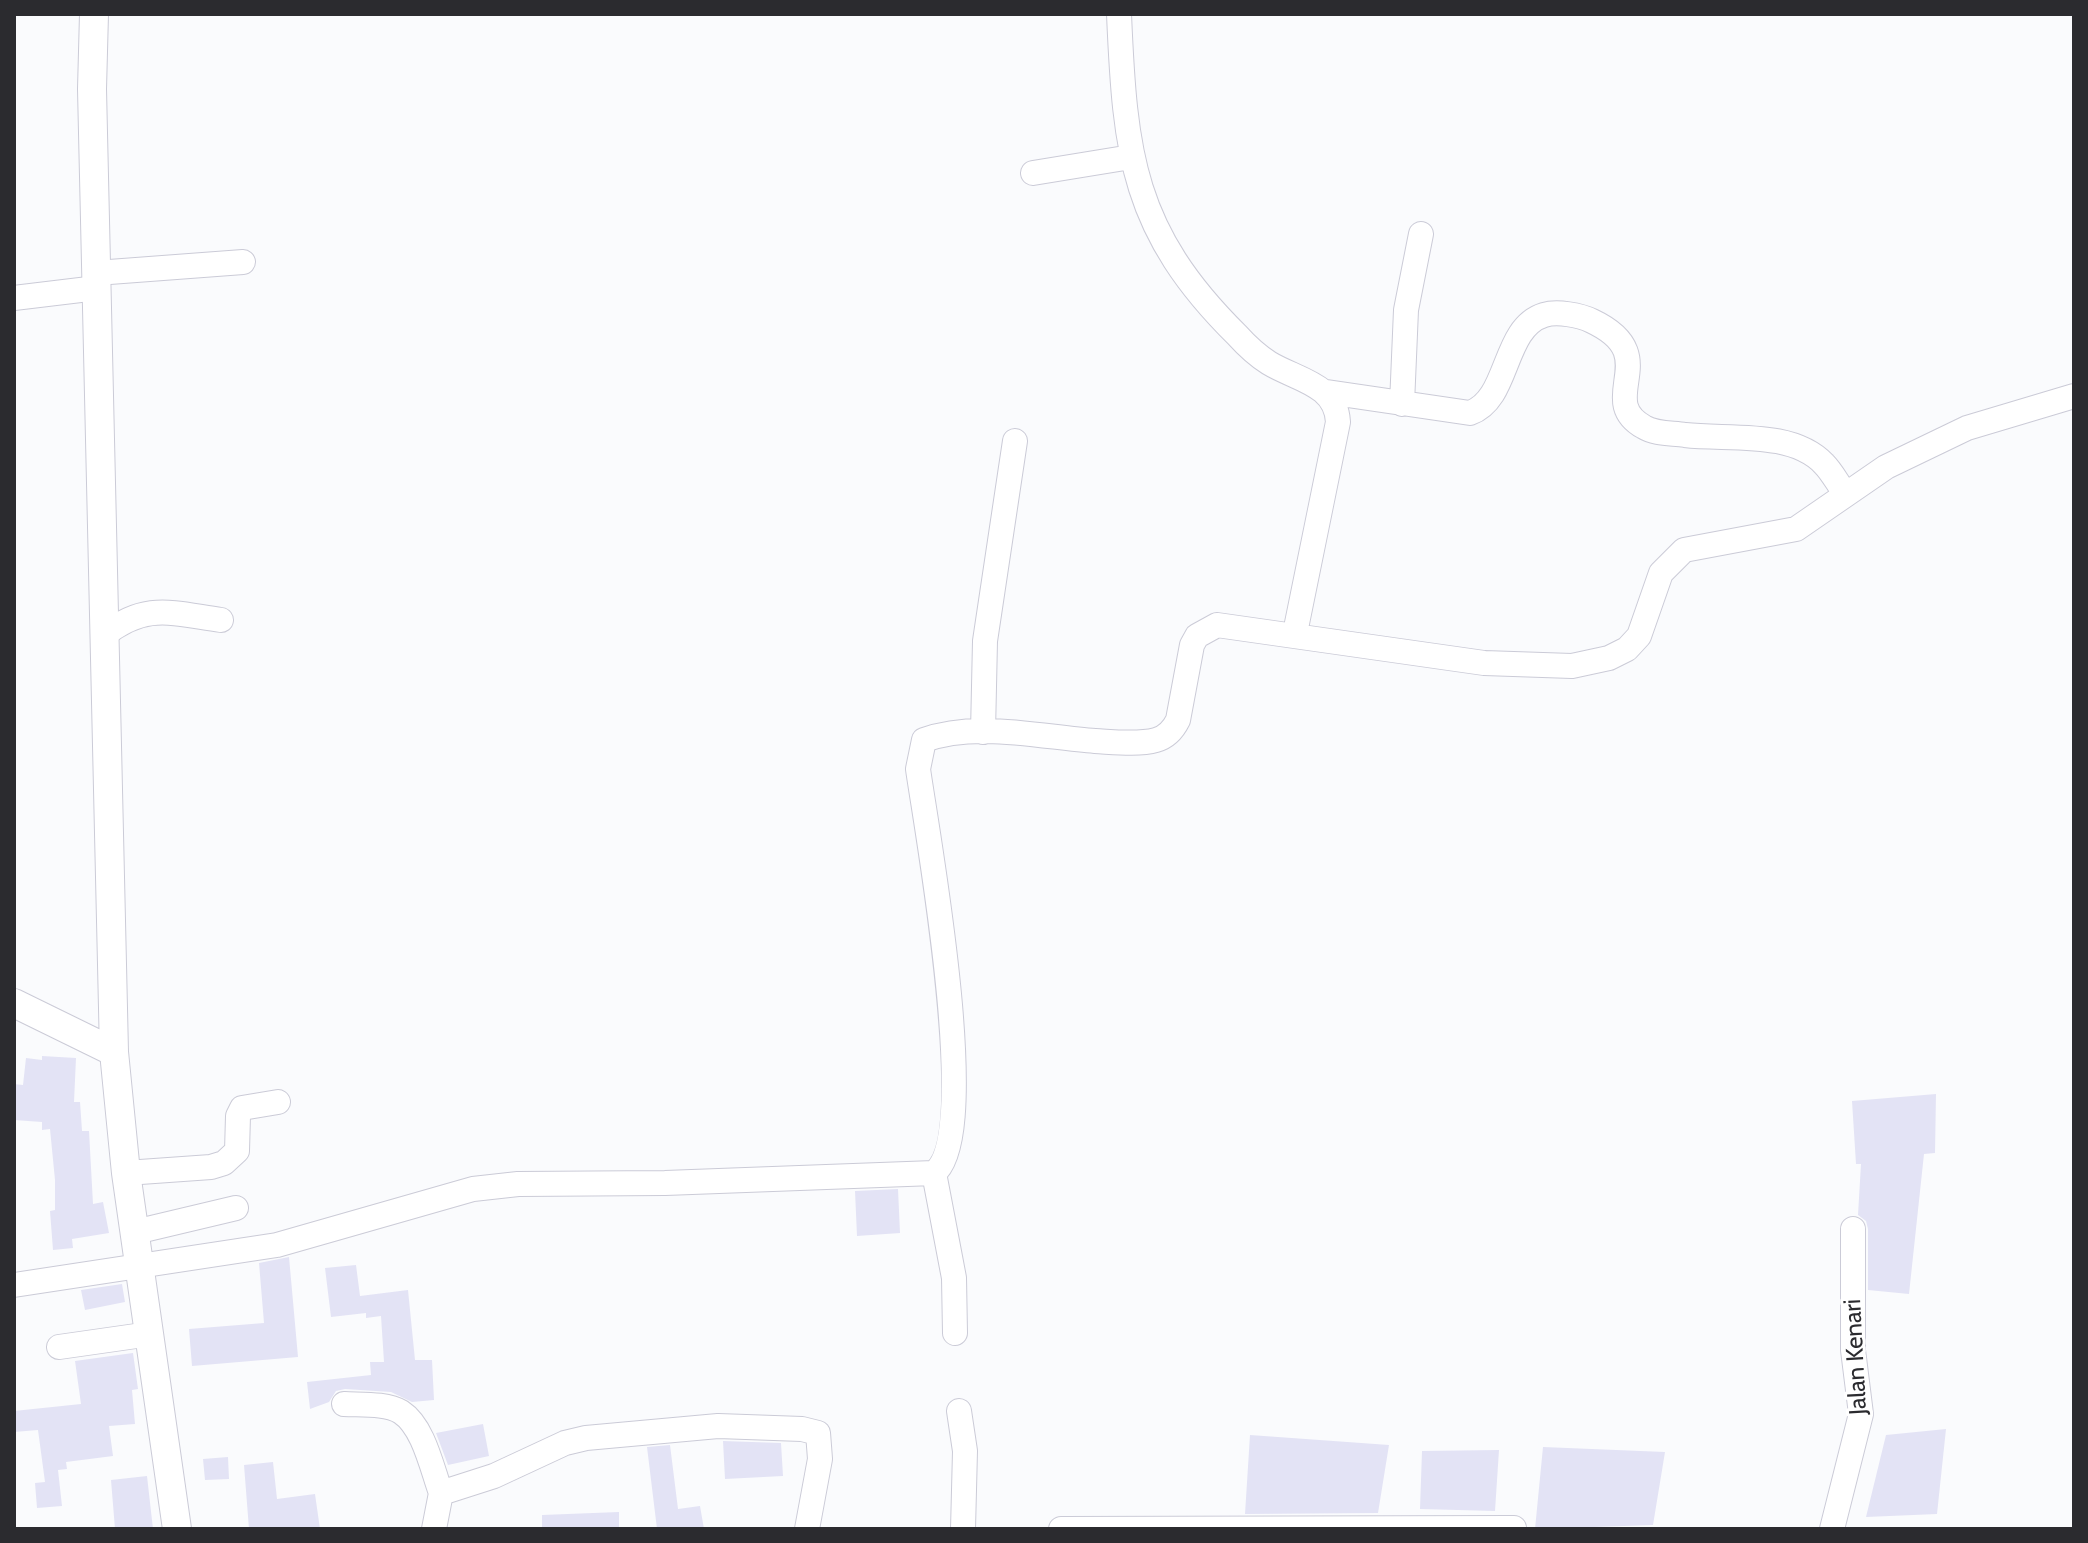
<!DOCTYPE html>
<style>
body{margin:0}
#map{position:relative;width:2088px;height:1543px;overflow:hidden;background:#fafbfd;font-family:Cabin,sans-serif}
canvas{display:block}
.frame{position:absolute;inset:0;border:16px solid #2b2b2f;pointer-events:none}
</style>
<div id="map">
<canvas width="2088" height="1543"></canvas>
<div class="frame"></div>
</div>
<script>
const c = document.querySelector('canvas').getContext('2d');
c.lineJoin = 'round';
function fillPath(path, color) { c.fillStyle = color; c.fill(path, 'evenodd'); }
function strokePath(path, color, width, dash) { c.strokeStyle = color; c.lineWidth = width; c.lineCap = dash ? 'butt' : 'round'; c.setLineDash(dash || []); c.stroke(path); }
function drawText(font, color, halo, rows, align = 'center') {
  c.font = font + ' Cabin,sans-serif'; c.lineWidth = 6; c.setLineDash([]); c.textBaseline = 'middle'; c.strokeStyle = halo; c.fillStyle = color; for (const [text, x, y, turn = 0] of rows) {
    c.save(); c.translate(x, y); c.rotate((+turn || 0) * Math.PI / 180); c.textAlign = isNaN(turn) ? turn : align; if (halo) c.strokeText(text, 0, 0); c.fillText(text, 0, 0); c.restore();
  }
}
fillPath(new Path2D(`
 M42,1056l34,2 -2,44h6l2,29h7l4,73 10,-2 6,31 -37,6 1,9 -20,2 -3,-39 5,-1v-30l-5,-51 -8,1v-8l-28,-2v-36l9,1 3,-27 16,2z
 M1936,1094l-1,59 -11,1 -15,140 -41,-4v-61l-2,-8 -8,-6 3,-51h-5l-4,-63z
 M898,1189l2,44 -43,3 -2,-45z
 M289,1257l9,100 -106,9 -3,-37 75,-6 -5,-60z
 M356,1265l4,31 48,-6 7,70h17l2,40 -22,2 -21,-10 -46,-3 -9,2 -7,11 -19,7 -3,-27 64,-7 -1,-13h14l-3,-46 -15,2v-5l-35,4 -6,-49z
 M122,1284l3,18 -40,8 -4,-20z
 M133,1353l5,36 -6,1 3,34 -26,2 4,30 -47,6 1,7 -9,1 4,36 -25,2 -2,-25 10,-1 -7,-52 -24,2v-21l67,-7 -6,-43z
 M483,1424l6,32 -41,9 -12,-32z
 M1946,1429l-9,85 -71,3 20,-82z
 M1250,1435l139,10 -11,68 -133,1z
 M723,1441l58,2 2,33 -58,3z
 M670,1445l8,64 22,-3 4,23h-47l-10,-82z
 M1543,1447l122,5 -12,73 -118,4z
 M1499,1450l-4,61 -75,-2 2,-58z
 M228,1457l1,22 -24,1 -2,-21z
 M273,1462l4,37 38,-5 5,35h-71l-5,-64z
 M147,1476l6,53h-38l-4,-49z
 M619,1512v17h-77v-14z`), '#e3e3f5');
const minor = new Path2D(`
 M1119,14c6,140 13,217 118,321 9,10 21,21 32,28 28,17 67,21 69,59l-43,211
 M1033,173l98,-16
 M96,273l147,-11
 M14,298l83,-10
 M1327,392l143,21c40,-14 32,-85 74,-98 13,-4 36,0 48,6 74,35 2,78 52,106 11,7 28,6 41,8 44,5 107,-5 139,29 8,8 14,20 21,29
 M1402,404l4,-94 15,-76
 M103,636c42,-34 68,-23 118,-16
 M983,732l2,-91 30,-200
 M126,1173l85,-6 13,-4 13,-12 1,-35 4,-8 36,-6
 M934,1173l20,105 1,55
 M135,1232l101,-24
 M14,1285l263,-40 196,-56 45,-5 147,-1 269,-10c49,-37 -7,-340 -16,-404l6,-29c52,-19 117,-3 171,1 19,1 43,4 61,-1 11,-3 17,-10 22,-20l14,-75 5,-9 20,-11 267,38 88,3 37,-8 18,-9 12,-13 22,-63 23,-23 112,-21 90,-62 81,-39 107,-32
 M59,1347l91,-13
 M344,1404c17,1 42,-1 57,8 23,15 31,57 40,81
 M959,1411l6,40 -2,78
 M434,1529l7,-36 53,-17 71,-33 21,-5 132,-12 84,3 16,4 2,26 -13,70
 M1061,1529l453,-1
 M1832,1529l29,-115 -8,-64v-121`);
const tertiary = new Path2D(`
 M94,14l-2,75 22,963 12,121 51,356
 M14,1003l100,49`);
strokePath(minor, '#cbcbd7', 26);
strokePath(tertiary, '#cbcbd7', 30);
strokePath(minor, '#fff', 24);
strokePath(tertiary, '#fff', 28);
drawText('24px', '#2b2b2f', '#fff', [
 ["Jalan Kenari",1856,1357,-93]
]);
</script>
